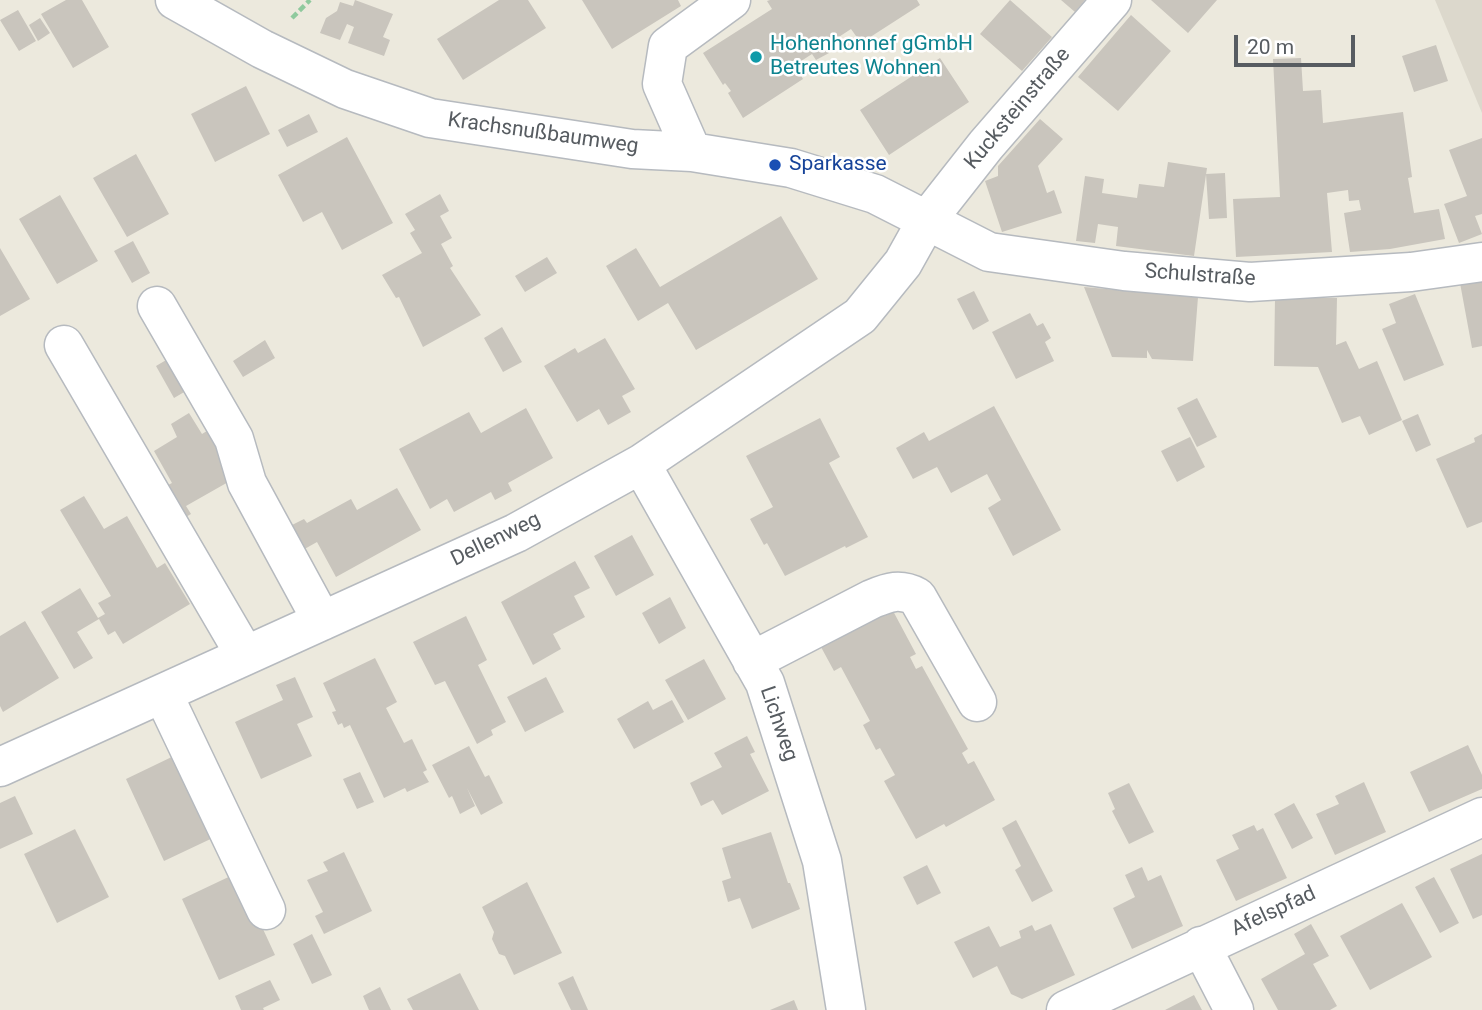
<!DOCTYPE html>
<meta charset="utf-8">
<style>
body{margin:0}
#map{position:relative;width:1482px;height:1010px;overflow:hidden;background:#ece9dd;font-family:Roboto,sans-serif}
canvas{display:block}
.scale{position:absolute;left:1234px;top:35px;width:121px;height:32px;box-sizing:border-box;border:4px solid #575c61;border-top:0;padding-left:9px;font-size:21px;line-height:24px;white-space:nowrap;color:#575c61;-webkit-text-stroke:5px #fff;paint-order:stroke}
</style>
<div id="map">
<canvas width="1482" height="1010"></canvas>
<div class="scale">20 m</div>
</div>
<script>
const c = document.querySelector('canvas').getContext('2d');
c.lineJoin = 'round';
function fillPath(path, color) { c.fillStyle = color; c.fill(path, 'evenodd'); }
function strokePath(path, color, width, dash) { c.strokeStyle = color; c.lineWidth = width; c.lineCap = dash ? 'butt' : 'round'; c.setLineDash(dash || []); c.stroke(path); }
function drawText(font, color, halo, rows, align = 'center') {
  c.font = font + ' Roboto,sans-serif'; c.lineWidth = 5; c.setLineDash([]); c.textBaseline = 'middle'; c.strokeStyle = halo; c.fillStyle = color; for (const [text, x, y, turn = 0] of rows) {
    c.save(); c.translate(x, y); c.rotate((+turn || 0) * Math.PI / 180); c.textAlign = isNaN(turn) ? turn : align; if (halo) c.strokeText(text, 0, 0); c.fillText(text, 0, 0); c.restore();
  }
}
fillPath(new Path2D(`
 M1435,0h47v113z`), '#dcd8cc');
fillPath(new Path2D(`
 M66,0h16l27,47 -36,21 -32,-54z
 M355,0l38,14 -10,23 7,3 -6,16 -36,-13 6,-16 -7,-3 -7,16 -20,-7 6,-15 11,-7 3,-9 13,4z
 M499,0h29l18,28 -83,52 -26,-41z
 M582,0h96l3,6 -69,43z
 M770,0h147l3,5 -59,38 -10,-14 -26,17 4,7 -13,7 -4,-6 -17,11 8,14 -60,39 -15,-25 3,-2 -6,-8 -2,2 -20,-32 69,-44 -5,-8z
 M1010,0l42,37 -30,34 -42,-37z
 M1061,0h24l-10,12z
 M1151,0h66l-29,33z
 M18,10l18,31 -17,10 -19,-31z
 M1131,15l40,36 -53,60 -40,-34z
 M40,18l10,15 -12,8 -9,-16z
 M1436,45l12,36 -34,11 -12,-36z
 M940,58l29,44 -80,53 -29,-45z
 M1301,58l2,33 18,-1 2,33 80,-11 9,65 -4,1 6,35 25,-4 6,30 -55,10 -40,3 -6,-39 17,-3 -2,-10 -10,1 -1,-11 -21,3 5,59 -96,5 -3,-58 47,-2 -7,-138z
 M246,86l24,48 -55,28 -24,-48z
 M309,114l9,18 -31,15 -9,-17z
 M1040,119l23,20 -25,27 9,27 7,-3 8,23 -60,19 -17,-51 13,-5v-10z
 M347,137l46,86 -51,27 -20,-38 -19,10 -25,-47z
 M1482,138v76l-7,2 7,18 -23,9 -15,-39 23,-8 -18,-46z
 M136,154l33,60 -42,23 -34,-59z
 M1168,162l39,6 -13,88 -78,-10 2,-19 -20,-3 -3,19 -19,-2 9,-65 19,3 -2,14 35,5 2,-14 25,3z
 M1225,173l2,45 -18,1 -3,-45z
 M440,194l9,17 -9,5 12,22 -11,6 12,22 -3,2 31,47 -58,32 -24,-50 -3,1 -14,-23 40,-22 -12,-20 5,-3 -10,-16z
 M60,195l38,66 -41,23 -38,-65z
 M781,216l37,63 -122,71 -28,-47 -30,18 -32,-55 30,-18 24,39z
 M133,241l17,32 -18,10 -18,-32z
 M0,248l30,51 -30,17z
 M547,257l10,16 -32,19 -10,-16z
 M1482,279v67l-10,2 -12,-65z
 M1084,287l114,10 -5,64 -41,-2 -5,-9v8l-35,-1z
 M974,291l15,30 -16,9 -16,-31z
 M1415,294l29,71 -40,16 -22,-52 14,-6 -7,-19z
 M1275,298h62l-1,47 10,-4 13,28 18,-8 25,59 -33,15 -9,-19 -18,7 -24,-56 -44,-1z
 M1030,313l7,13 6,-3 8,15 -6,4 9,19 -38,18 -24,-47z
 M502,327l20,35 -19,10 -19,-34z
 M605,338l30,51 -13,7 9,16 -23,13 -9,-16 -22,13 -33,-56 31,-18 3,5z
 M265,340l10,18 -32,19 -10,-16z
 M173,356l18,32 -17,10 -18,-32z
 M1197,398l20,39 -20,10 -20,-39z
 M994,406l67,124 -48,26 -25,-48 13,-8 -14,-26 -36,19 -14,-26 -24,12 -17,-31 28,-16 5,9z
 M526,408l27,50 -45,25 4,8 -17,9 -4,-8 -37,20 -7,-13 -17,10 -31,-60 70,-37 12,21z
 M189,413l13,21 13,-8 15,55 -44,25 5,8 -14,8 -19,-32 14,-7 -18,-32 23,-14 -6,-13z
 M1418,414l13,31 -15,7 -14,-31z
 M820,418l20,39 -11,6 39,74 -22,11 -1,-2 -60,30 -18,-33 -3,2 -14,-26 23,-12 -27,-51z
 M1482,434v88l-15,6 -31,-69 39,-17 -1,-4z
 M1190,437l15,30 -28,15 -16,-31z
 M397,488l24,42 -85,47 -19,-35 -16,9 -13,-24 16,-8 3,4 44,-24 6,11z
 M84,496l20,33 23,-13 30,52 8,-5 25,41 -67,40 -8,-13 -7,4 -9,-16 -22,13 16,26 -19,11 -33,-57 39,-24 18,30 7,-4 -7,-11 13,-7 -51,-86z
 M632,535l22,40 -38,21 -22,-40z
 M575,561l15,27 -16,8 11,21 -32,17 8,15 -28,16 -32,-63z
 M670,597l16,31 -27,16 -17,-31z
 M892,609l24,45 -6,3 6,12 6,-3 46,83 -6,4 6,11 6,-3 21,39 -49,27 -2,-3 -28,15 -32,-58 11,-6 -15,-27 -4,2 -13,-25 7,-4 -29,-54 -7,4 -13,-24z
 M466,616l21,44 -9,5 28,57 -15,8 2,5 -16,9 -32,-63 -10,4 -22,-43z
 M25,621l34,57 -56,34 -3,-6v-70z
 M375,658l22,44 -11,6 18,35 8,-4 15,31 -4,2 6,10 -22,10 -2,-4 -21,10 -34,-73 -6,3 -2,-5 -4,2 -6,-13 4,-1 -13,-28z
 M704,659l22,40 -38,21 -23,-40z
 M295,677l18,40 -16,7 15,32 -51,23 -26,-57 48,-22 -7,-15z
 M546,677l18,35 -39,20 -18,-35z
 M672,700l12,22 -50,27 -17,-30 31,-18 5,9z
 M747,736l8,16 -5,2 19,37 -47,24 -9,-15 -12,6 -11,-23 32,-16 -8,-14z
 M1468,745l14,30v14l-53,23 -19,-40z
 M469,746l16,31 4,-2 14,28 -22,12 -14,-27 8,18 -15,8 -8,-18 -3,2 -17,-33z
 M180,753l39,82 -55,26 -38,-82z
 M360,772l14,30 -17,7 -14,-30z
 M1364,782l22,50 -51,23 -19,-41 23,-10 -4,-8z
 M1129,783l25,49 -25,12 -17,-33 3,-2 -7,-16z
 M15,796l18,38 -33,15v-46z
 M1294,803l19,35 -21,11 -18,-35z
 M1016,820l37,71 -21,11 -17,-32 6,-4 -19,-38z
 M1254,825l3,6 6,-3 24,50 -51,23 -20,-41 23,-11 -7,-14z
 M75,829l34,68 -52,26 -33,-69z
 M771,832l17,51h2l10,26 -48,20 -12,-31 -12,4 -6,-21 9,-3 -9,-30z
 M344,852l28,59 -48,23 -9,-18 8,-4 -16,-32 21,-9 -5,-9z
 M1482,854v61l-9,4 -23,-50z
 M927,865l14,28 -24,12 -14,-28z
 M1142,867l6,14 13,-6 22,51 -51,23 -19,-41 22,-11 -10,-22z
 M237,873l38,82 -56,25 -37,-81z
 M1434,877l25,46 -19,10 -25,-46z
 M527,882l35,71 -48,22 -9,-19 -6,-2 -7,-15 2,-7 -12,-25z
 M1402,903l30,54 -62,33 -30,-54z
 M1051,924l24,51 -53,24 -11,-5 -14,-28 -24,12 -19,-36 35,-16 11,21 21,-9 -2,-7 13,-6 3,6z
 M1311,924l18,32 -16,8 24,42 -7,4h-52l-17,-31 44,-25 -11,-20z
 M312,934l20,41 -20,9 -19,-40z
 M460,973l19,37h-66l-6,-11z
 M573,976l15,34h-17l-13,-27z
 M270,980l10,20 -17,8 1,2h-23l-6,-14z
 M380,987l11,23h-22l-6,-14z
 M1194,995l8,15h-37z
 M794,1000l4,10h-28z`), '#c9c5bd');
const minor = new Path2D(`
 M175,0l87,49 83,40 85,29 202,31 60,3 99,16 84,26 114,58 135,19 126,11 161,-10 71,-10
 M692,152l-30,-68 6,-38 63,-46
 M157,306l77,133 13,44 75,138
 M64,345l181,310
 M641,464l124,219 57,178 24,149
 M752,661l120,-62c17,-7 28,-11 45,-2l60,105
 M163,694l103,216
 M0,767l516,-234 125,-69 219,-148 43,-53 24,-43 59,-75 126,-145
 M1201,946l33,64
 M1066,1010l416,-193`);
strokePath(minor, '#b6babf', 41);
strokePath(new Path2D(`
 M292,18l18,-18`), '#8fc99d', 4.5, [7, 3.5]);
strokePath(minor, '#fff', 38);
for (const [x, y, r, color] of [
 [756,57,7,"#0f9aa8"],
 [775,165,7,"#1a4fb4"]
]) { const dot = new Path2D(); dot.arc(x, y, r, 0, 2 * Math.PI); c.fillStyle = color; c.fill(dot); strokePath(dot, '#fff', 2.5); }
drawText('21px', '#0d838f', '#fff', [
 ["Hohenhonnef gGmbH",770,45],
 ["Betreutes Wohnen",770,69]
], 'left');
drawText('21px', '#575c61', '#fff', [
 ["Kucksteinstraße",1018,109,-50],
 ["Krachsnußbaumweg",543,134,8],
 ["Schulstraße",1200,276,4],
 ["Dellenweg",496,540,-26],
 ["Lichweg",778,724,71],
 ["Afelspfad",1274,912,-25]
]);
drawText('21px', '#164399', '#fff', [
 ["Sparkasse",789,165]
], 'left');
</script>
